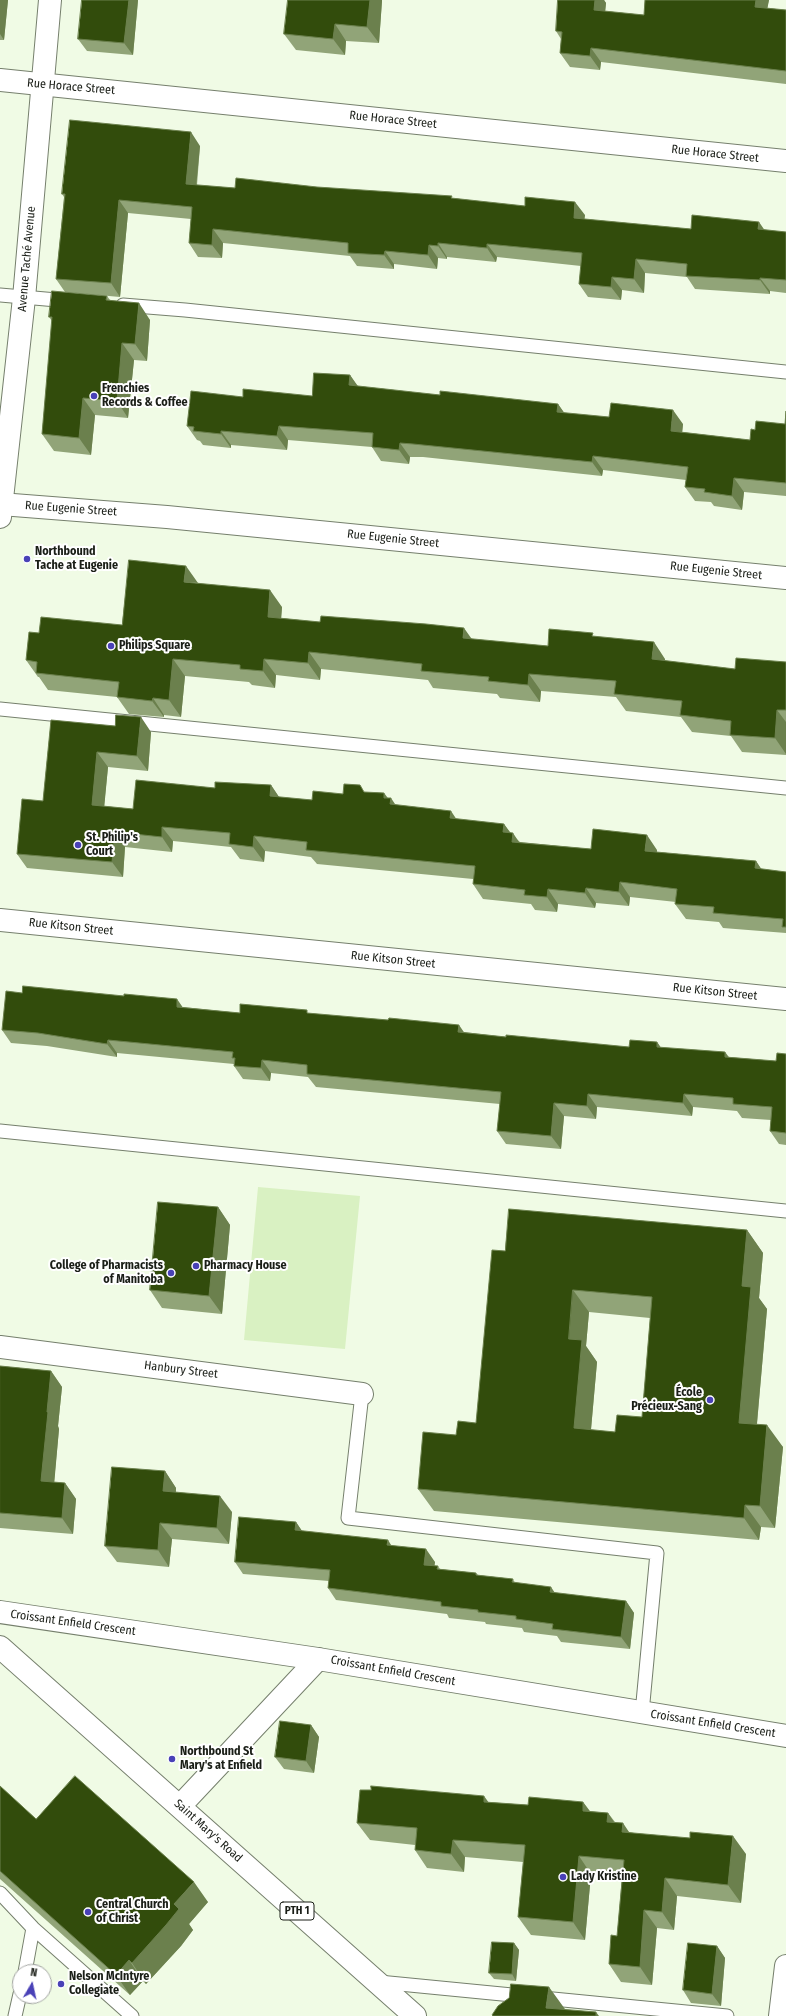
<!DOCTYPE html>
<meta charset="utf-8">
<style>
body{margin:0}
#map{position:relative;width:786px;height:2016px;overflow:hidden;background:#f0fbe5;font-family:"Fira Sans Condensed",sans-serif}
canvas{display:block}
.north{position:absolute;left:12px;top:1964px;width:40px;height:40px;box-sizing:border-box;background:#fff;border:1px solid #a3a5a2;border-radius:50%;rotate:9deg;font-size:11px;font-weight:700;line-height:16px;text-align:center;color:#1a1e17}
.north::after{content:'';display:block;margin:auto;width:14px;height:18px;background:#4941b7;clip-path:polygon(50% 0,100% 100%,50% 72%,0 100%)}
</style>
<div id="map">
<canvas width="786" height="2016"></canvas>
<div class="north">N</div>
</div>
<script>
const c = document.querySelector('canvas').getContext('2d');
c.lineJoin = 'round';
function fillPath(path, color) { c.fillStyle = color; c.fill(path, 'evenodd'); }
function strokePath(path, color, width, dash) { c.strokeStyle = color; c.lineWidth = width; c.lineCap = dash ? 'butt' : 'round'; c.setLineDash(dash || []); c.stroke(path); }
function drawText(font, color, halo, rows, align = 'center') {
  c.font = font + ' "Fira Sans Condensed",sans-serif'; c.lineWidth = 4; c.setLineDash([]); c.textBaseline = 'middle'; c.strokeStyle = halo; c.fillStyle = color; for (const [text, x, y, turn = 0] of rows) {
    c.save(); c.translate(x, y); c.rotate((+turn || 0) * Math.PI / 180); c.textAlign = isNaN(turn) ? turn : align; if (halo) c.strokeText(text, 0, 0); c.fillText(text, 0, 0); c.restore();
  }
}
fillPath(new Path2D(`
 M258,1187l102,9 -15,153 -101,-9z`), '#d9f1c2');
const lane = new Path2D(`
 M0,295l68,6
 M123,305l62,5 601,62
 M0,709l786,79
 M0,1131l786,80
 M362,1394l-14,124 309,35 -15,160
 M0,1893l33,35 99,88
 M25,1972l8,-44
 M379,1982l348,34
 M15,2016l5,-22`);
const street = new Path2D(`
 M0,80l786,81
 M0,504l167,13 619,61
 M0,920l786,79
 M0,1347l362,47
 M780,2016l6,-50`);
const secondary = new Path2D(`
 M0,517l24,-219 26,-298
 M0,1612l318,47 468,77`);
const highway = new Path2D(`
 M0,1647l415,369
 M180,1806l138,-147`);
strokePath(lane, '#757f6c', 15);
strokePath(street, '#757f6c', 24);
strokePath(secondary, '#757f6c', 24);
strokePath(highway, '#757f6c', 24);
strokePath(lane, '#fff', 13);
strokePath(street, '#fff', 22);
strokePath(secondary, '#fff', 22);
strokePath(highway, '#fff', 22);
fillPath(new Path2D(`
 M0,0h8l-4,40h-4z
 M138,0l-5,55 -46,-4 -9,-12z
 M288,0h94l-3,43 -33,-2 -1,14 -49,-5 -12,-16z
 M558,0h46l2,3 -1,8 39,4 1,-15h124l-2,8 19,2v74l-185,-22 -1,8 -30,-3 -10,-14 1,-14 -5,-8z
 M200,146l-3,39 38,3 82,-1 136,11 132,17 -1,4 107,10 73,1 22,2v61l-16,-2v3l-75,-5 -8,-12 -42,-4 -1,20 -22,-3 -1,10 -33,-3 -9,-13 2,-18 -84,-9 -1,5 -49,-5v2l-9,-1 -1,11 -43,-5v5l-37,-3 -7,-10 -127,-13 -1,15 -24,-1 -9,-14 2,-24 -63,-6 -8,84 -55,-5 -9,-13 8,-82 -2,-3z
 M107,296l3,4 40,20 -3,41 -13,-1 -6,58 -33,-3 -4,40 -37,-4 -12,-17 10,-113 -3,-4z
 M350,375l7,11 83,9 118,9 6,9 119,11 -1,8 68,8 5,-10 30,-6 1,-13v85l-42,-4 -2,18 -28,-4 -3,-4 -16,-1 -10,-14 1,-7 -83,-10 -1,6 -179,-19h-13l-1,7 -28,-3 -9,-14 -84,-7 -1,10 -56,-5v3l-28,-3 -3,-4 -3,-1 -10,-14 56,-29 69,-1z
 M198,583l84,24 -1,11 191,21 76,7 47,-10 70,23v2l70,8 51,-7v93l-44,-3 -11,-16 -39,-4 -11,-15 -55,-6 -10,-14 -75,-6 -1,11 -40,-4 -3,-4 -64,-6 -5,-8 -107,-11 -1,11 -44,-5 -1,13 -23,-3 -3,-3 -64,-6 -4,41 -17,-2v2l-35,-3 -12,-17 -69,-7 -9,-13h-1l-12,-17 13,-27 83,-8z
 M51,720l100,12 -3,39 -40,-4 -4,39 29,3 82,-21 56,-3 8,12 33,3 31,-6 21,-2 20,1 4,5 7,7 61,14 48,5 6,9 10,9 71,7 66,1v2l99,9 5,8 25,3v61l-63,-5 -4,-6 -33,-3 -11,-15 1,-2 -46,-5 -1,9 -33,-3 -1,5 -37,-4 -1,8 -22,-2 -4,-6 -48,-5 -10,-15v-5l-156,-15 -6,-7 -46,-6 -1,11 -24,-3 -9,-12 -58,-6 -1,11 -47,-5 -2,30 -96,-9 -10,-14 26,-53z
 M183,1007l57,6h69l155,19 42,5 123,10 28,-5 4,6 64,4 4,5 47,4 10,-7v91l-7,-1 -9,-13 1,-11 -29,-2 -5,-7 -44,-4 -1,9 -95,-9 -1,12 -32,-3 -3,33 -55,-5 -9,-13 3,-27 -184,-17 -8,-10 -37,-4 -1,8 -27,-2 -9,-13v-2l-117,-11v4l-70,-11 -36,-3 -9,-13z
 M218,1207l12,18 -8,89 -60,-6 -12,-18z
 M747,1230l16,23 -4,45 8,11 -10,115 26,23 -8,81 -14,-1 -2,13 -325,-29 -16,-22 38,-54 20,-12 29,-172zM589,1312l61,6 -8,99 -27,15 -24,-2 6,-68 -11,-16z
 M0,1366l51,5 11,16 -4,39 1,3 -5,53 11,1 11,16 -3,35 -73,-6z
 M165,1471l11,17v4l56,20 -3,32 -57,-5 -3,28 -52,-5 -12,-16z
 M296,1522l6,9 89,15 44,16 -1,4h4l2,3 36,4 2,2 35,4 2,4 40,10 71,8 8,12 -4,36 -69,-7 -4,-6 -33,-4 -2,-4 -36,-4 -1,-2 -36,-4 -2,-4 -111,-14 -8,-12 1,-7 -86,-7 -8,-12z
 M311,1725l8,12 -5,36 -30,-4 -9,-12z
 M0,1786l36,33 172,83 -19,22 4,6 -12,16 -35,38 -3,-3 -13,14 -130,-116z
 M489,1802l39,3 55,-3 7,9 18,2 7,9 14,10 117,22 -5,49 -64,-7 -3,34 -17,-2 -5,57 -31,-3 -12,-18 8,-28 5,-60 -31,-2 -6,66 -54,-5 -13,-18 5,-55 -58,-5 -1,15 -37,-4 -12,-18v-5l-45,-5 -13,-17z
 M514,1943l5,7 -3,31 -22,-2 -5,-6z
 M717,1946l8,12 -4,48 -30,-3 -8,-13z`), '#91a478');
fillPath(new Path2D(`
 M0,0h8l-4,40 -4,-6z
 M129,0h9l-5,55 -9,-12z
 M370,0h12v1l-3,42 -12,-16z
 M595,0h9l2,3 -2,21 -10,-14z
 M756,0h13l-4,21 -10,-14z
 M335,24l11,17 -1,14 -12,-16z
 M591,48l10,14 -1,8 -10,-14z
 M191,132l9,14 -5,52 -9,-14z
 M119,200l9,13 -8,84 -9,-14z
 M575,202l10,13 -2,17 -9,-14z
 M759,222l9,13 -10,-6z
 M213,229l10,14 -1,15 -10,-13z
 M438,243l9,14v2l-9,-13z
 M487,244l10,13 -1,5 -9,-14z
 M429,245l9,13 -1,11 -9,-14z
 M385,251l9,13v5l-10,-14z
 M636,259l9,14 -1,20 -10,-14z
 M612,277l10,13 -1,10 -10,-13z
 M760,278l10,13v3l-10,-14z
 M139,303l11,17 -3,41 -12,-17z
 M122,343l12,17 -6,58 -11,-17z
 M350,375l10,14 -11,-4z
 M83,398l12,17 -4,40 -12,-17z
 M558,404l10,14 -11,-6z
 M673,410l10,14 -2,21 -10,-14z
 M279,426l9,14 -1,10 -10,-14z
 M221,431l10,14v3l-10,-14z
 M400,443l10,14 -1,7 -10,-14z
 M593,456l10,14 -1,6 -10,-14z
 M734,478l10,14 -2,18 -10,-14z
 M186,566l12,17 -14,-1z
 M270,590l12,17 -2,27 -12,-17z
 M464,628l12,17 -13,-7z
 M654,642l11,17 -1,17 -12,-17z
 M309,652l12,17 -1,11 -12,-17z
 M173,659l12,17 -4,41 -12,-17z
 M264,659l12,16 -1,13 -12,-17z
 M529,674l12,17 -1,11 -12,-17z
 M153,698l11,17v2l-12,-16z
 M777,710l9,12v32l-11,-16z
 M141,717l10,15 -3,39 -11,-15z
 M97,752l11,15 -5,53 -11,-15z
 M271,785l10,15 -11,-4z
 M384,793l6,9 1,-4 10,15 -1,6 -16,-21z
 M451,811l10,15 -11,-8z
 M504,824l9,12v-3l10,15 -1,8 -19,-24z
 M162,827l11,14 -1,11 -10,-15z
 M115,832l10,15 -2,30 -11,-15z
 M647,835l10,15 -2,16 -10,-15z
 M254,836l11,15 -1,11 -11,-15z
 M756,861l10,15 -11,-8z
 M620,882l10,15 -1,9 -10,-14z
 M586,888l10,15 -1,5 -10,-15z
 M548,889l10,15 -1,8 -10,-15z
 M177,999l9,13 -9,-5z
 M459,1025l9,13 -10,-6z
 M108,1040l9,13v4l-10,-13z
 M657,1042l9,13 -9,-8z
 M725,1052l9,14 -9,-9z
 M262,1060l9,13 -1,8 -9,-13z
 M588,1094l9,13 -1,12 -9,-13z
 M684,1094l9,13 -1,9 -9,-13z
 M554,1103l10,13 -3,33 -10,-13z
 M218,1207l12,18 -8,89 -13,-18z
 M747,1230l16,23 -4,45 8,11 -12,136 -16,-22 3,-137z
 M573,1290l16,22 -3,34 11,16 -8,89 -15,-23 -5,-89z
 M51,1371l11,16 -4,39 1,3 -6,68 -12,-16 6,-69z
 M767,1425l16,22 -8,81 -15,-22z
 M165,1471l11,17 -1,19 -12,-16z
 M65,1483l11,16 -3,35 -11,-16z
 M220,1496l12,16 -3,32 -12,-16z
 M745,1505l16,22 -2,13 -15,-22z
 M296,1522l8,12 -9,-4z
 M160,1523l12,16 -3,28 -11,-17z
 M388,1540l8,13 -9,-8z
 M426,1549l9,13 -2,15 -9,-12z
 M551,1587l8,12 -9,-7z
 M626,1601l8,12 -4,36 -9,-12z
 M311,1725l8,12 -5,36 -8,-12z
 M484,1796l13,18 -13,-12z
 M583,1802l13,18 -13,-9z
 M608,1813l12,18 -13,-9z
 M623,1823l12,18 -13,-9z
 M733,1836l13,18 -5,49 -13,-18z
 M453,1840l12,17 -1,15 -13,-18z
 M579,1856l12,18 -6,66 -12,-18z
 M665,1878l12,18 -3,34 -12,-18z
 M194,1882l14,20 -19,22 4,6 -12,16 -35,38 -14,-21 42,-59z
 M644,1910l13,18 -5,57 -12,-18z
 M514,1943l5,7 -3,31 -4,-7z
 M717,1946l8,12 -4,48 -9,-12z
 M129,1960l14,21 -13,14 -14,-20z
 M549,1987l21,29 -24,-8z
 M596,2012l3,4h-3z`), '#6b804d');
const building = new Path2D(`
 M82,0h47l-5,43 -46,-4z
 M288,0h82l-3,27 -32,-3 -2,15 -49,-5z
 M558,0h37l-1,10 50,5 1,-15h111l-1,7 31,3v61l-195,-23 -1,8 -30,-3 2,-21 -6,-1z
 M70,120l121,12 -5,52 49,4 1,-10 81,9 135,9 -1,2 74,8v-9l50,5 -1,16 117,11 1,-14 67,7 -1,7 28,3v48l-26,-2v2l-74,-4 1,-12 -51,-5 -2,20 -22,-2 -1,10 -32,-3 3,-31 -95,-9v4l-49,-5v3l-9,-1 -1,10 -43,-4 -1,4 -36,-2v-10l-135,-14 -1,16 -23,-2 3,-36 -73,-7 -8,83 -55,-4 9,-85h-3z
 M52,291l55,5 -1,4 33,3 -4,41 -13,-1 -5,58 -34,-3 -4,40 -37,-4 10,-117h-3z
 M314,373l36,2 -1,10 91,10v-4l118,13 -1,8 52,5 2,-14 62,7 -2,21 79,9 1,-11 4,1 1,-9 29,3 1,-13v72l-52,-5 -2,18 -28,-4 1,-3 -20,-2 3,-20 -95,-11 -1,6 -179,-18 -13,-1 -1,7 -27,-3 1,-14 -94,-7 -2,10 -56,-5v3l-28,-3 1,-4 -7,-1 4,-35 52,6v-8l69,7z
 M129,560l57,6 -2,16 86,8 -2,27 52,5 1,-6 105,8 38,4 -1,10 85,8 1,-17 44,4 -1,3 62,6 -2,17 83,10 1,-11 50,4v48h-9l-2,28 -45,-3 1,-14 -51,-6 2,-14 -68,-7 2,-13 -87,-7 -1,11 -40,-4 1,-4 -68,-6 1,-7 -113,-12 -1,11 -44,-4 -1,12 -23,-2v-4l-67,-6 -4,41 -16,-2 -1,3 -35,-4 2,-15 -83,-9 1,-11 -11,-2 3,-28 10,1 2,-16 81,8z
 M116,715l25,2 -4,39 -40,-4 -5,53 41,4 3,-29 79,8v-6l56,3 -1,11 42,4 1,-9 30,3 1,-10 16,1 4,7 20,1v5h7l-1,6 61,7 -1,7 54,6 -1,8 10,1 -1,9 79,7 2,-20 54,6 -2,16 111,10 -1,7 31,4v55h-4l1,-8 -70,-6 1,-6 -39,-3 2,-15 -57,-7 -1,10 -33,-4 -1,5 -37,-4 -1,8 -23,-2 1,-5 -52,-6 2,-18 -169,-16 1,-8 -53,-6 -1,11 -24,-3 1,-11 -68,-6v10l-47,-5 -3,30 -95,-8 5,-55 21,2 8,-81 64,6z
 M23,986l101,10v-2l53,5v8l63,6v-9l67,6v3l81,7 1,-2 70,7 -1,7 48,5v-2l123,12 1,-7 27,2v5l68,5v5l51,4 1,-8 9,1v79l-16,-2 2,-24 -39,-3v-6l-49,-4 -1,9 -95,-9 -1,12 -33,-3 -3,33 -54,-5 4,-39 -194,-18v-9l-45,-5 -1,8 -27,-2 1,-8h-3l1,-6 -125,-12 -1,4 -69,-11 -36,-3 4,-39 16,2z
 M158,1202l60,5 -9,89 -59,-6z
 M509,1209l238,21 -5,56 9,1 -12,136 28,2 -7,81 -15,-1 -1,13 -326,-29 5,-57 33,3 2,-14 18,2 16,-173 13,1zM573,1290l79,7 -10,120 -25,-2 -2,17 -41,-4 8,-88 -13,-1z
 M0,1366l51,5 -4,41h1l-7,69 24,2 -3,35 -62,-5z
 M112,1467l53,4 -2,20 57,5 -3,32 -57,-5 -2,27 -53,-4z
 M239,1517l57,5 -1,8 93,10 -1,5 39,4 -2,16 14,1 -1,3 39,4v2l37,4 -1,3 39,5 -1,5 76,9 -5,36 -69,-8 1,-5 -37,-5v-3l-38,-4v-2l-37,-4v-4l-113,-14 2,-18 -95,-8z
 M280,1721l31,4 -5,36 -31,-4z
 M75,1776l119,106 -20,22 5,5 -13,16 -34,38 -3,-3 -13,15 -116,-104v-85l36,33z
 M371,1786l113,10v6l44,3 1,-8 54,5v9l25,2 -1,9 16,1 -1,9 68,6v-6l43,4 -5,49 -63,-7 -3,34 -18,-2 -4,57 -31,-3 2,-29 6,1 7,-76 -45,-4 -6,66 -55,-5 7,-72 -72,-5 -2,14 -36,-4 2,-22 -60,-5 3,-33h11z
 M492,1942l22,1 -2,31 -23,-1z
 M688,1943l29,3 -5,48 -29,-4z
 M511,1984l38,3 -3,21 50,4v4h-103l-1,-1 6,-9 11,-8z`);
fillPath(building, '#324c0c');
strokePath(building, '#6b804d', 1);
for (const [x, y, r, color] of [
 [94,396,4,"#4941b7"],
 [27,559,4,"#4941b7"],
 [111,646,4,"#4941b7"],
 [78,845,4,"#4941b7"],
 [196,1266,4,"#4941b7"],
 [171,1273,4,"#4941b7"],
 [710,1400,4,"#4941b7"],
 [172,1759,4,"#4941b7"],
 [563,1877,4,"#4941b7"],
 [88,1912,4,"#4941b7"],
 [61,1984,4,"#4941b7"]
]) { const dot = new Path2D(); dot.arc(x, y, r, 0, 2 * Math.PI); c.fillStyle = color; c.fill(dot); strokePath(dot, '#fff', 1.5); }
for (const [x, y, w] of [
 [297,1911,34]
]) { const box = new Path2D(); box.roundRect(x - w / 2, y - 9, w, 18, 3); c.fillStyle = '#fff'; c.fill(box); strokePath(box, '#1a1e17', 1); }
drawText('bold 11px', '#1a1e17', null, [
 ["PTH 1",297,1911]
]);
drawText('12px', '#1a1e17', '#fff', [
 ["Rue Horace Street",71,87,5],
 ["Rue Horace Street",393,120,6],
 ["Rue Horace Street",715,154,6],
 ["Avenue Taché Avenue",27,259,-85],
 ["Rue Eugenie Street",71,509,4],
 ["Rue Eugenie Street",393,539,6],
 ["Rue Eugenie Street",716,571,6],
 ["Rue Kitson Street",71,927,6],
 ["Rue Kitson Street",393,960,6],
 ["Rue Kitson Street",715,992,6],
 ["Hanbury Street",181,1370,7],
 ["Croissant Enfield Crescent",73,1623,8],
 ["Croissant Enfield Crescent",393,1671,10],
 ["Croissant Enfield Crescent",713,1724,9],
 ["Saint Mary's Road",208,1831,42]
]);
drawText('bold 12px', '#1a1e17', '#fff', [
 ["Frenchies",102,389],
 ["Records & Coffee",102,403],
 ["Northbound",35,552],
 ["Tache at Eugenie",35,566],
 ["Philips Square",119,646],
 ["St. Philip's",86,838],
 ["Court",86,852],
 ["College of Pharmacists",163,1266,"right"],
 ["of Manitoba",163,1280,"right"],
 ["Pharmacy House",204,1266],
 ["École",702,1393,"right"],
 ["Précieux-Sang",702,1407,"right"],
 ["Northbound St",180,1752],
 ["Mary's at Enfield",180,1766],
 ["Lady Kristine",571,1877],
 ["Central Church",96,1905],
 ["of Christ",96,1919],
 ["Nelson McIntyre",69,1977],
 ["Collegiate",69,1991]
], 'left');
</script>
